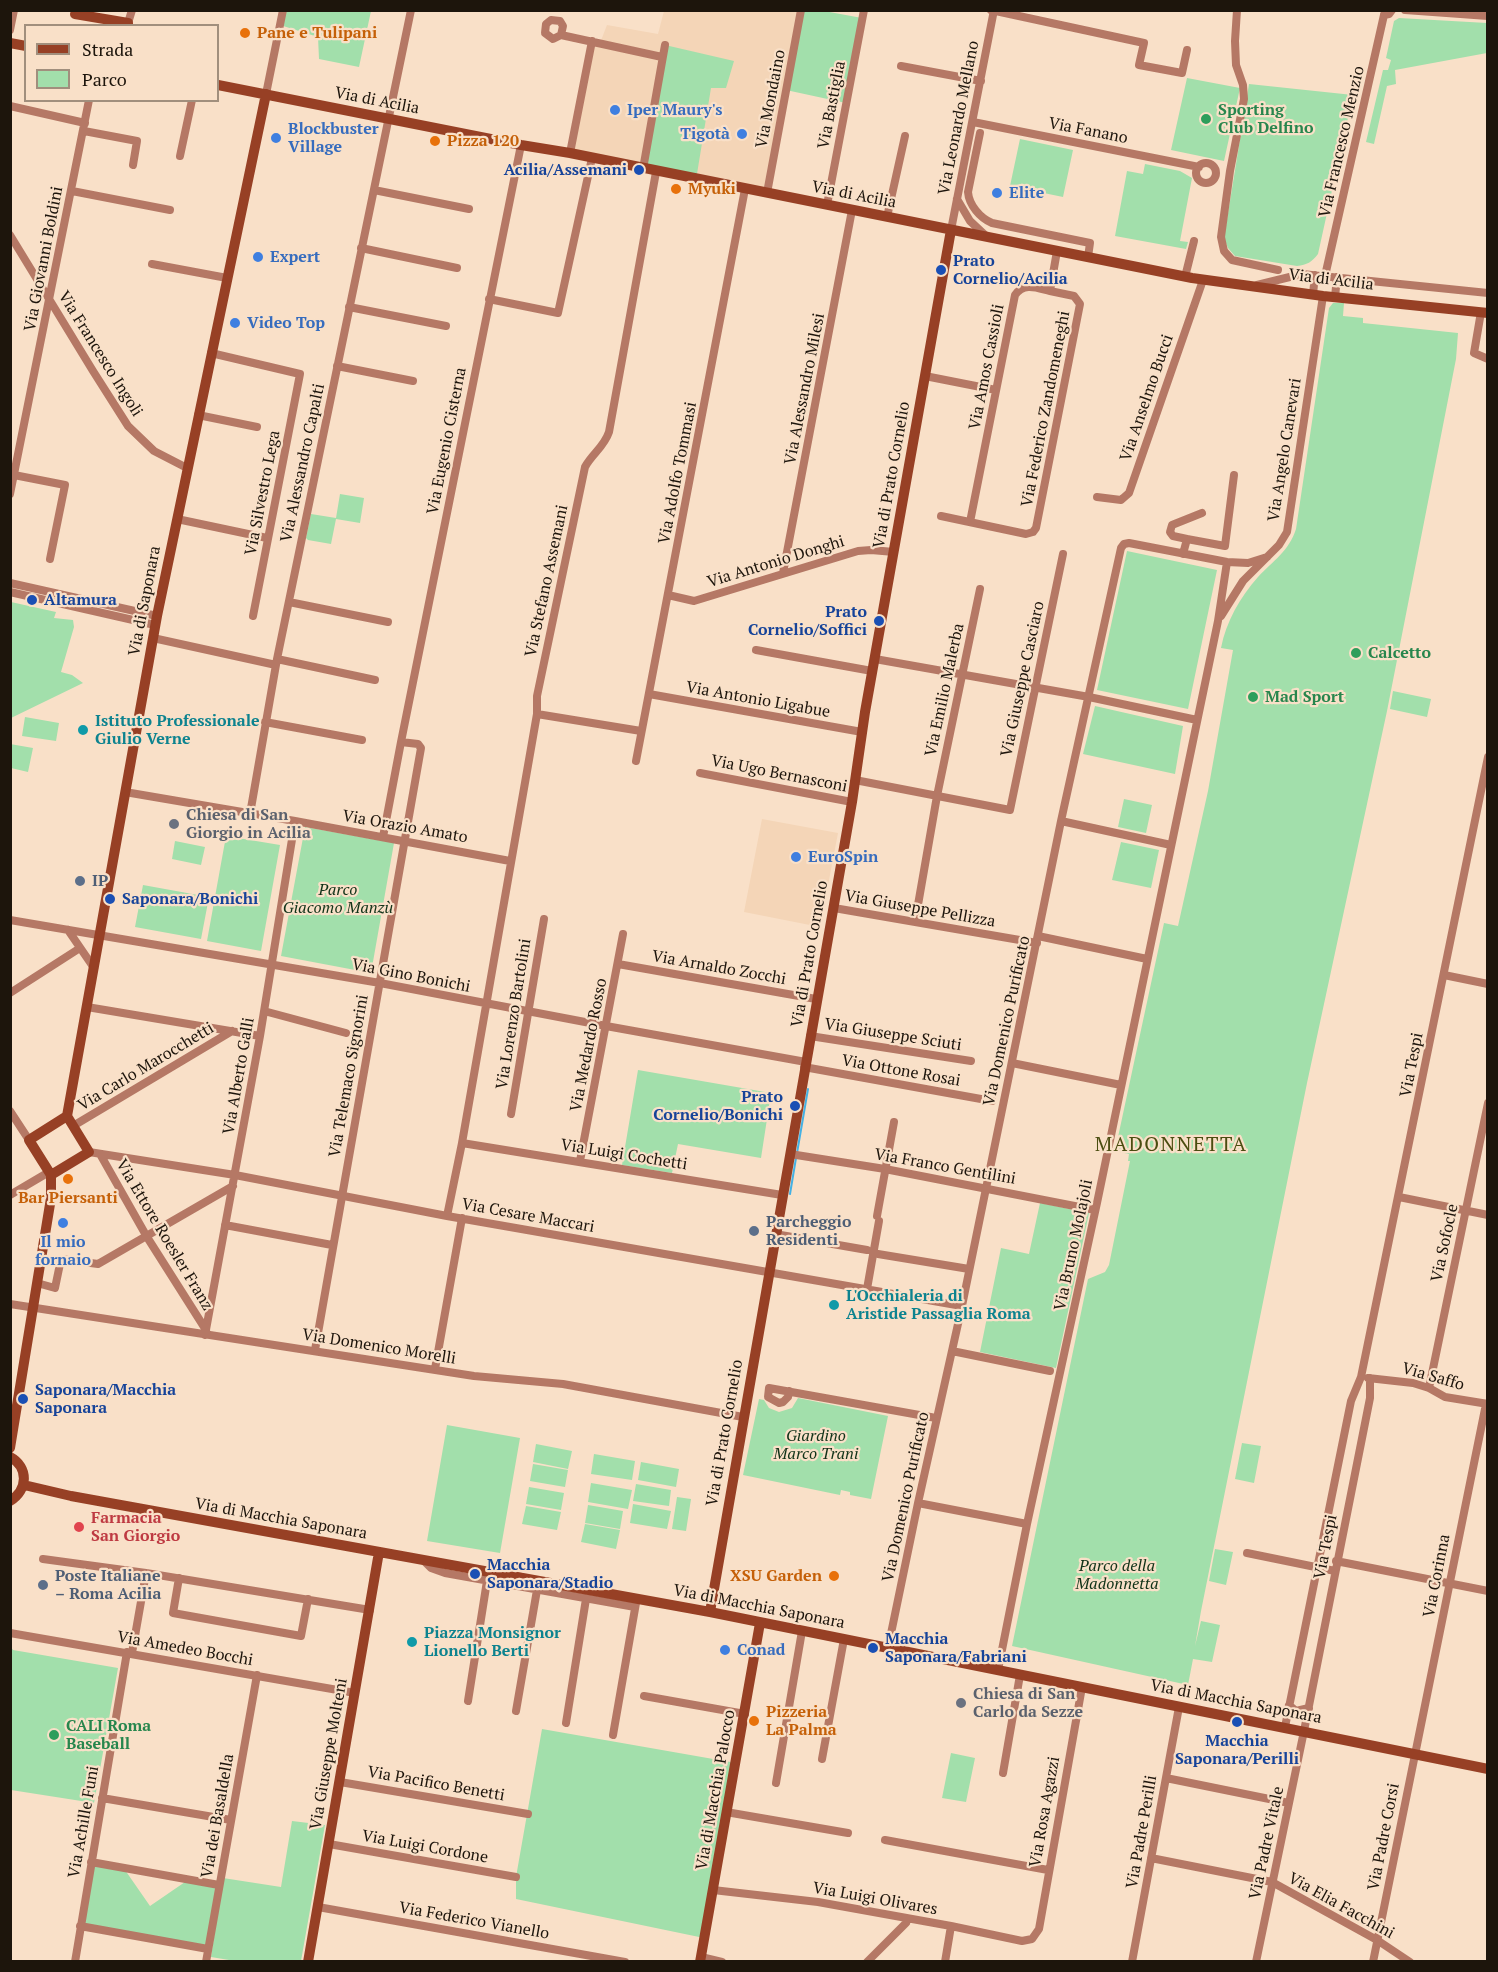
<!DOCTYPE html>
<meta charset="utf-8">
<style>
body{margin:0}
#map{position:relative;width:1498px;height:1972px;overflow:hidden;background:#f9e0c8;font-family:"PT Serif",serif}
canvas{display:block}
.frame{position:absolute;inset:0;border:12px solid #1d150c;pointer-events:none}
.legend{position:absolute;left:24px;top:24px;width:195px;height:78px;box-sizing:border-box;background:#f9e0c8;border:2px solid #a18f7d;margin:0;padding:8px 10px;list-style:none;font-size:18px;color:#1d150c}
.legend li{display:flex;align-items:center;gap:12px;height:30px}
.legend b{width:30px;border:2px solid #a18f7d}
</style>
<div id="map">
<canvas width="1498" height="1972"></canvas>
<div class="frame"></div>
<ul class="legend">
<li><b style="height:8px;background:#974025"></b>Strada</li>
<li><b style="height:16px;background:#a2dfab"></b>Parco</li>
</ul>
</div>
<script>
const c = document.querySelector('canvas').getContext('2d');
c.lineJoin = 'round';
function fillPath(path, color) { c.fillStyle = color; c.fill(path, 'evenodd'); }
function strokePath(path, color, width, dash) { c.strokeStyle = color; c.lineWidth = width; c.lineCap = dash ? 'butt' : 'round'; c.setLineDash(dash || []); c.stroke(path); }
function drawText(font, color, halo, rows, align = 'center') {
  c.font = font + ' "PT Serif",serif'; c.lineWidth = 4.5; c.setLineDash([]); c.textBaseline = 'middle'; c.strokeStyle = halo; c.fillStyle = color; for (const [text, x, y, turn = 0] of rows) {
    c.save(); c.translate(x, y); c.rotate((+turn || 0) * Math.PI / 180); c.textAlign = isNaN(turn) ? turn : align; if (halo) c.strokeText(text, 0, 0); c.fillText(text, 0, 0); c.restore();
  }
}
fillPath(new Path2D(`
 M664,11h137l-34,182 -197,-40 22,-112 8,2 7,-18 51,9z
 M762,819l76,14 -18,94 -76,-15z`), '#f4d5b7');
fillPath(new Path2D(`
 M283,11h88l-12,56 -40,-8 -1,-22 -38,-12z
 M801,11h23l38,7 -16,85 -60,-13z
 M1399,18l88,5v30l-92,17 1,14 -9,2 -13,58 -8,-2 17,-72h5l3,-10 -5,-2 8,-37z
 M665,45l69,16 -8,27h-15l-15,92 -53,-9z
 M1187,78l53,10 -16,73 -53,-11z
 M1249,84l104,11 -35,159c-6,8 -11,11 -21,12l-62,-10 -7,-8 -4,-10z
 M1020,139l53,11 -10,47 -53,-11z
 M1145,164l35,7 12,7 -12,63 8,1 -2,7 -71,-13 12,-65 16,3z
 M1333,303h11l-1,13 20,2v5l95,10 -2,26 -69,352 -80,372 -106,528 -6,35 6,-25 19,4 -8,37 -19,-3 -5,26 -176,-39 76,-367 17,-7 4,-7 21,-104h-2l1,-7 -14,-3 49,-228 14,3 30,-135 25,-141 -12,-2c5,-26 19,-51 37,-71 15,-16 31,-26 38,-48l33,-221z
 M340,494l24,4 -4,25 -24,-4 -5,25 -23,-4 -2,-2 5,-24 25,4z
 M1127,551l90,19 -29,139 -91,-19z
 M11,602l45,10 -2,6 19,2 1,7 -13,45 11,3 11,8 -72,35z
 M1393,691l38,8 -4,18 -37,-8z
 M1095,706l88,20 -8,48 -92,-20z
 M25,717l34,6 -3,18 -34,-5z
 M10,744l23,4 -5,24 -17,-4z
 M1124,799l28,6 -6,28 -28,-6z
 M305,827l89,16 -23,130 -90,-17z
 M226,836l54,9 -19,106 -54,-10z
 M175,841l30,6 -4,18 -29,-6z
 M1121,842l38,8 -8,38 -39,-8z
 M143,885l66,12 -8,42 -66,-12z
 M638,1070l133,23 -10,65 -83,-14 -6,29 -50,-8z
 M1040,1203l49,10 -33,155 -76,-16 21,-104 28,6z
 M798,1398l90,18 -17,83 -21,-4v-3l-9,-2 -1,5 -97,-20 16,-76 5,1 5,8 10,4 13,-4z
 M447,1425l73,13 -20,115 -73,-12z
 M1242,1443l19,3 -7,37 -19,-4z
 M536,1444l36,7 -4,18 -35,-7z
 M594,1454l41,7 -3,19 -41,-6z
 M641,1462l38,7 -3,18 -38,-7z
 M533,1464l35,6 -3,17 -35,-6z
 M591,1483l41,7 -4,19 -40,-7z
 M636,1484l35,6 -2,16 -36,-5z
 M529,1487l35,6 -3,17 -35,-6z
 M677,1497l14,2 -5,32 -14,-2z
 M633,1504l38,7 -4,18 -37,-6z
 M588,1505l35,6 -3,18 -35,-6z
 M526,1506l35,6 -4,18 -35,-6z
 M585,1524l35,6 -4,19 -35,-7z
 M1215,1549l18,3 -7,33 -17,-4z
 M10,1646l3,4 105,18 -24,135 -83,-13z
 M542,1729l194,34 -32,175 -188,-39v-22z
 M951,1753l24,5 -9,44 -24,-4z
 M292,1821l33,4 -24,136 -60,1 -30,-5 12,-79 58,9z
 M93,1865l32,5 25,36 35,-24 31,5 -10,59 -122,-21z`), '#a2dfab');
strokePath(new Path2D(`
 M797,1153l11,-64
 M790,1194l6,-36`), '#44b1e4', 2);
strokePath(new Path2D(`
 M991,10l153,33 -5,22 43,8 5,-23
 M1237,10l-2,31 1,24 7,20 1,14 -14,72 -9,66 3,14 8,9 46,10
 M1405,10l83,6
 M1384,15l5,-1 3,-4
 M128,23l4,-13
 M10,30l4,-20
 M561,35l2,-9 -3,-5 -9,-1 -5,4 -1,9 8,6 8,-4 101,22
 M901,66l80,15
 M266,94l17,-84
 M10,106l75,17
 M973,122l226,45
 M84,131l53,10 -4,24
 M980,133l-12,59c1,13 12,26 24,31l98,20 -2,14
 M570,153l22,-112
 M180,156l12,-56
 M1196 173a10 10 0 1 1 20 0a10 10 0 1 1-20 0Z
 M643,169l22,-124
 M374,190l95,19
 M72,191l98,19
 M767,193l34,-183
 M957,199l13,22 16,15
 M827,205l37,-195
 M887,217l18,-81
 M951,230l43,-220
 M10,235l83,136 35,55 26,25 33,17
 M361,248l96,20
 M152,264l75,14
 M1325,276l59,-261
 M1185,277l9,-36
 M1257,285l45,-11 186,19
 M1313,294l2,-19
 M1335,297l2,-20
 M489,299l69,14 34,-155
 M349,307l97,19
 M1481,312l-7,41 14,6
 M211,353l89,21 -47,242
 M337,366l76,15
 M925,376l71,14
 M198,415l59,12
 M14,475l51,10 -15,74
 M10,494l79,-394
 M1097,497l24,3 8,-7 74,-213
 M941,516l85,18 7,-2 3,-4 44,-224 -6,-8 -24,-5
 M177,519l90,19
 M970,522l45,-227c9,-13 22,-7 35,-4l7,-40
 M1187,539l-14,-3 -3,-4 2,-7 30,-12
 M1183,554l4,-15 38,7 9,-71
 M783,573l69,-363
 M10,583l147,33
 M10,592l145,33
 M668,595l26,6 164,-50 13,-1 23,2
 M289,602l99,20
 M1221,616l22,-35 36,-36 8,-13 36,-236
 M153,638l123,27
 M756,650l116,21
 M277,659l98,21
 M875,659l214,38 108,23
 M649,694l213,38
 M537,714l104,17
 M265,722l97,18
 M401,742l120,-597
 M636,761l109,-572
 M700,773l152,29
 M855,780l155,30 53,-256
 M125,792l170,29 215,40
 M250,814l27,-155 134,-649
 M1061,821l110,24
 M834,908l203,35
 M10,920l370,63 226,43 200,36
 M915,922l22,-126 43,-207
 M68,930l26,38
 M1038,936l109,23
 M618,964l198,35
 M1444,975l44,9
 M10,993l70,-45
 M87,1007l173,29
 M264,1011l82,22
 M810,1036l161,25
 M1012,1063l109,22
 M804,1067l188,34
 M10,1111l19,29
 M511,1114l33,-195
 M73,1126l159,-95
 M462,1143l320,52
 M89,1152l146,23 212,41 515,90
 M100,1154l47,83 59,93
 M790,1154l95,15 210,41
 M580,1161l43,-227
 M10,1195l39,-23
 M1399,1197l89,18
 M447,1216l15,-73 75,-429v-18l48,-229c7,-13 19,-20 24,-35l47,-260
 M877,1216l17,-94
 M225,1225l107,20
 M775,1234l92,16
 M878,1254l91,15
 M37,1283l18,5 6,-29 37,5 135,-78
 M867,1289l12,-68
 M10,1304l464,72 89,8 180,33
 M205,1335l55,-299 35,-215
 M315,1350l106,-602 -3,-4 -17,-2 -18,95
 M952,1351l98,20
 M435,1369l27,-151
 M1368,1378l45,5 16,5 16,9 43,7
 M1429,1388l59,-285
 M789,1391l-1,6 -5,5 -4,1 -11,-6 1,-9 167,30
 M918,1503l109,21
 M1247,1553l88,18
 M43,1559l103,14 224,37
 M423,1560l8,8 14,5 190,34
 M1336,1561l152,30
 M179,1578l-6,35 128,23 7,-37
 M10,1633l345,60
 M888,1648l30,-145 44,-197 99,-485 60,-273 3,-4 5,-1 98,19 21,1 19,-6
 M132,1653l14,-80
 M998,1670l29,-146 70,-321 121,-582 9,-59
 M644,1696l101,18
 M468,1701l19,-120
 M1289,1705l7,6 13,-3
 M516,1711l21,-121
 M566,1723l20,-124
 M1285,1727l66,-326 10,-24 127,-620
 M613,1735l23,-132
 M822,1759l22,-120
 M1003,1773l17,-98
 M1166,1778l123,25
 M340,1782l188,32
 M776,1783l26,-152
 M102,1798l129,22
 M726,1812l122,21
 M885,1840l163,30
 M329,1844l187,33
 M1151,1858l121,24 105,58 33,22
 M91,1862l128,23
 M713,1890l105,12 133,24 71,15 10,-2 7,-10 43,-242
 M318,1907l307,55
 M80,1926l128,23
 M701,1957l21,5
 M75,1962l52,-310
 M206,1962l51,-287
 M867,1962l39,-39
 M945,1962l6,-36
 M1132,1962l47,-255
 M1256,1962l48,-231 66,-333v-20
 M1373,1962l113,-558`), '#b57865', 8);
strokePath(new Path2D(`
 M75,14l53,9v3
 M10,43l16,3
 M218,85l303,60 49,8 622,125 131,18 165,17
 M67,1116l90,-500 109,-522
 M51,1175l38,-23 -22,-36
 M10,1448l41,-250v-23l-22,-35 38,-24
 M10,1457c19,10 18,33 0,44
 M24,1485l47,11 639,116 778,157
 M710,1612l142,-810 13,-90 86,-482
 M308,1962l71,-410
 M700,1962l60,-339`), '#974025', 10);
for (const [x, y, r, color] of [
 [245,33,6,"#e8710a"],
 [615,110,6,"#3f7fe0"],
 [1206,119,6,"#2e9e5b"],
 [742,134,6,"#3f7fe0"],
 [276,138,6,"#3f7fe0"],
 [435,141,6,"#e8710a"],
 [639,170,6,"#1a4fb4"],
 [676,189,6,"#e8710a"],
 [997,193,6,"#3f7fe0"],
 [258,257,6,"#3f7fe0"],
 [941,270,6,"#1a4fb4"],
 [235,323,6,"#3f7fe0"],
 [32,600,6,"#1a4fb4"],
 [879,621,6,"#1a4fb4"],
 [1356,653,6,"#2e9e5b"],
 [1253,697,6,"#2e9e5b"],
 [83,730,6,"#0f9aa8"],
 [174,824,6,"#6b7280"],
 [796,857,6,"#3f7fe0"],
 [80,881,6,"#5c6f8a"],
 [110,899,6,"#1a4fb4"],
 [795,1106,6,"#1a4fb4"],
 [68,1179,6,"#e8710a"],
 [63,1223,6,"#3f7fe0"],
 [754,1231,6,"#5c6f8a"],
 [834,1305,6,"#0f9aa8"],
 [23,1399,6,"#1a4fb4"],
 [79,1527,6,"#e0444e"],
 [475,1574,6,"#1a4fb4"],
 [834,1576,6,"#e8710a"],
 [43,1585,6,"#5c6f8a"],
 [412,1642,6,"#0f9aa8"],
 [873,1648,6,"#1a4fb4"],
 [725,1650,6,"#3f7fe0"],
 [961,1703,6,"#6b7280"],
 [754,1721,6,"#e8710a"],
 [1237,1722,6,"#1a4fb4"],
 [54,1735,6,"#2e9e5b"]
]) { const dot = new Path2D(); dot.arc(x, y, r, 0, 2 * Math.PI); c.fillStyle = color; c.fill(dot); strokePath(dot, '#f9e0c8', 2); }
drawText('bold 16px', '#c56008', '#f9e0c8', [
 ["Pane e Tulipani",257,33],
 ["Pizza 120",447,141],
 ["Myuki",688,189],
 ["Bar Piersanti",68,1198,"center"],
 ["XSU Garden",822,1576,"right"],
 ["Pizzeria",766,1712],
 ["La Palma",766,1730]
], 'left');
drawText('16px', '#1d150c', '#f9e0c8', [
 ["Via Mondaino",771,99,-79],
 ["Via di Acilia",377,101,11],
 ["Via Bastiglia",832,105,-79],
 ["Via Leonardo Mellano",959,118,-79],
 ["Via Fanano",1088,131,11],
 ["Via Francesco Menzio",1342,142,-77],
 ["Via di Acilia",854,195,11],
 ["Via Giovanni Boldini",44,259,-79],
 ["Via di Acilia",1331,280,7],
 ["Via Francesco Ingoli",100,354,58],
 ["Via Amos Cassioli",987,367,-79],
 ["Via Alessandro Milesi",805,389,-79],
 ["Via Anselmo Bucci",1147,398,-71],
 ["Via Federico Zandomeneghi",1046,409,-79],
 ["Via Eugenio Cisterna",447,441,-79],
 ["Via Angelo Canevari",1285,450,-81],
 ["Via Alessandro Capalti",303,463,-78],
 ["Via Adolfo Tommasi",678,473,-79],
 ["Via di Prato Cornelio",892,475,-80],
 ["Via Silvestro Lega",263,493,-79],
 ["Via Antonio Donghi",776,562,-17],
 ["Via Stefano Assemani",547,581,-78],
 ["Via di Saponara",145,601,-79],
 ["Via Giuseppe Casciaro",1023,679,-78],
 ["Via Emilio Malerba",945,690,-78],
 ["Via Antonio Ligabue",758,700,10],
 ["Via Ugo Bernasconi",779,774,11],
 ["Via Orazio Amato",405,827,10],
 ["Via Giuseppe Pellizza",920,909,10],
 ["Via di Prato Cornelio",810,954,-80],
 ["Via Arnaldo Zocchi",719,968,10],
 ["Via Gino Bonichi",411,976,11],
 ["Via Lorenzo Bartolini",514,1014,-81],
 ["Via Domenico Purificato",1007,1021,-78],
 ["Via Giuseppe Sciuti",893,1035,9],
 ["Via Medardo Rosso",589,1045,-79],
 ["Via Tespi",1412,1065,-79],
 ["Via Carlo Marocchetti",146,1067,-31],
 ["Via Ottone Rosai",901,1071,10],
 ["Via Alberto Galli",239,1076,-80],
 ["Via Telemaco Signorini",349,1076,-80],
 ["Via Luigi Cochetti",624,1155,9],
 ["Via Franco Gentilini",945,1167,10],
 ["Via Cesare Maccari",528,1216,10],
 ["Via Ettore Roesler Franz",164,1235,59],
 ["Via Sofocle",1445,1243,-78],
 ["Via Bruno Molajoli",1074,1245,-78],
 ["Via Domenico Morelli",379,1347,9],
 ["Via Saffo",1433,1377,16],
 ["Via di Prato Cornelio",725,1433,-80],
 ["Via Domenico Purificato",906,1497,-78],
 ["Via di Macchia Saponara",281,1519,10],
 ["Via Tespi",1326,1547,-79],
 ["Via Corinna",1437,1576,-79],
 ["Via di Macchia Saponara",759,1607,11],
 ["Via Amedeo Bocchi",185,1649,10],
 ["Via di Macchia Saponara",1236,1702,11],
 ["Via Giuseppe Molteni",329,1754,-80],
 ["Via Pacifico Benetti",436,1784,10],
 ["Via di Macchia Palocco",716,1790,-80],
 ["Via Rosa Agazzi",1045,1812,-80],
 ["Via dei Basaldella",218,1816,-80],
 ["Via Achille Funi",84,1822,-80],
 ["Via Padre Perilli",1142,1832,-80],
 ["Via Padre Corsi",1384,1837,-79],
 ["Via Padre Vitale",1267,1843,-78],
 ["Via Luigi Cordone",425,1847,10],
 ["Via Luigi Olivares",875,1899,10],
 ["Via Elia Facchini",1341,1906,29],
 ["Via Federico Vianello",474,1921,10]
]);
drawText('bold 16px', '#366cbe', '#f9e0c8', [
 ["Iper Maury's",627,110],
 ["Blockbuster",288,129],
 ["Village",288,147],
 ["Tigotà",730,134,"right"],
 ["Elite",1009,193],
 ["Expert",270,257],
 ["Video Top",247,323],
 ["EuroSpin",808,857],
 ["Il mio",63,1242,"center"],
 ["fornaio",63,1260,"center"],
 ["Conad",737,1650]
], 'left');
drawText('bold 16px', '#27864d', '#f9e0c8', [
 ["Sporting",1218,110],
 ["Club Delfino",1218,128],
 ["Calcetto",1368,653],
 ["Mad Sport",1265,697],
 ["CALI Roma",66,1726],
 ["Baseball",66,1744]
], 'left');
drawText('bold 16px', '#164399', '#f9e0c8', [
 ["Acilia/Assemani",627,170,"right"],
 ["Prato",953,261],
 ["Cornelio/Acilia",953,279],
 ["Altamura",44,600],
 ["Prato",867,612,"right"],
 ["Cornelio/Soffici",867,630,"right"],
 ["Saponara/Bonichi",122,899],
 ["Prato",783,1097,"right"],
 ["Cornelio/Bonichi",783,1115,"right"],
 ["Saponara/Macchia",35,1390],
 ["Saponara",35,1408],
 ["Macchia",487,1565],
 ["Saponara/Stadio",487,1583],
 ["Macchia",885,1639],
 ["Saponara/Fabriani",885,1657],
 ["Macchia",1237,1741,"center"],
 ["Saponara/Perilli",1237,1759,"center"]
], 'left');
drawText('bold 16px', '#0d838f', '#f9e0c8', [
 ["Istituto Professionale",95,721],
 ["Giulio Verne",95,739],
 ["L'Occhialeria di",846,1296],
 ["Aristide Passaglia Roma",846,1314],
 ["Piazza Monsignor",424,1633],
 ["Lionello Berti",424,1651]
], 'left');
drawText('bold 16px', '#5b616d', '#f9e0c8', [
 ["Chiesa di San",186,815],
 ["Giorgio in Acilia",186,833],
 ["Chiesa di San",973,1694],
 ["Carlo da Sezze",973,1712]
], 'left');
drawText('bold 16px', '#4e5e75', '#f9e0c8', [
 ["IP",92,881],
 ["Parcheggio",766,1222],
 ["Residenti",766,1240],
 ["Poste Italiane",55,1576],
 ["– Roma Acilia",55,1594]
], 'left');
drawText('italic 16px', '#103218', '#f9e0c8', [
 ["Parco",338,890],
 ["Giacomo Manzù",338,908],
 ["Giardino",816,1436],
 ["Marco Trani",816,1454],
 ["Parco della",1117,1566],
 ["Madonnetta",1117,1584]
]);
drawText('bold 16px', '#be3a42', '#f9e0c8', [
 ["Farmacia",91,1518],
 ["San Giorgio",91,1536]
], 'left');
c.letterSpacing = '1.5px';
drawText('20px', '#4a4d10', '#f9e0c8', [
 ["MADONNETTA",1171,1145]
]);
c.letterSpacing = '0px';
</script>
